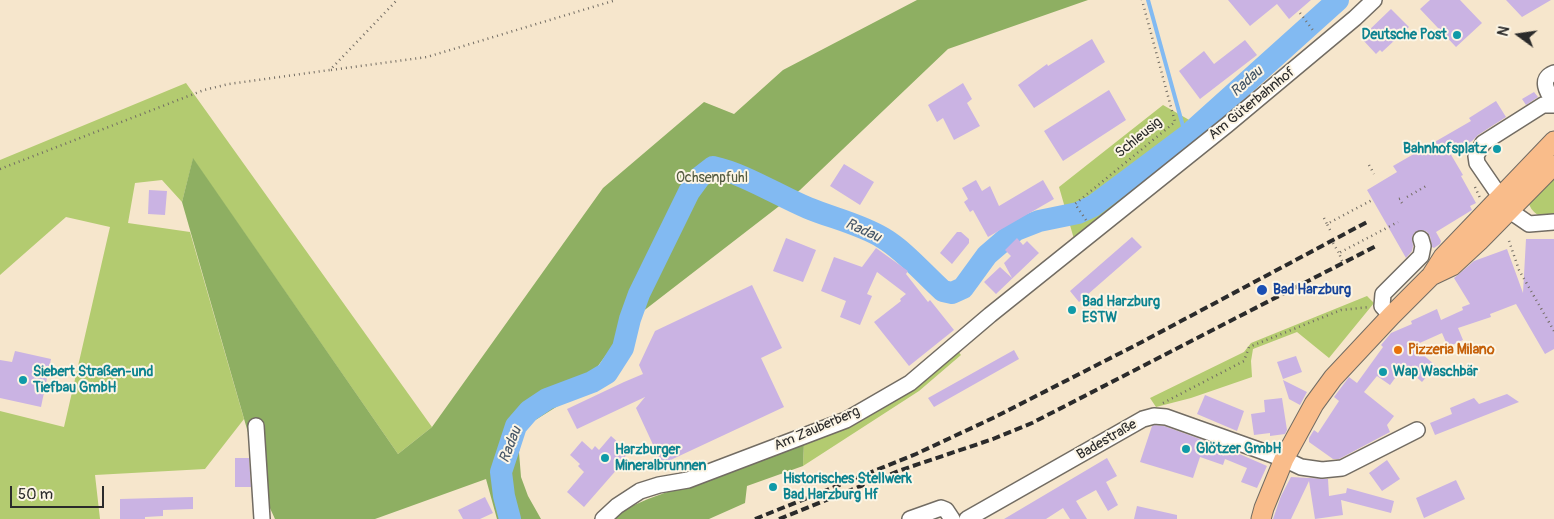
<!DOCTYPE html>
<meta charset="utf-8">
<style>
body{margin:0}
#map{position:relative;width:1554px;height:519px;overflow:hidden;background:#f6e6cc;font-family:Pangolin,sans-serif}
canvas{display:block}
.north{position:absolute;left:1494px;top:10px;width:50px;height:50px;-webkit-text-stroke:4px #fcf5e5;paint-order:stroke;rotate:284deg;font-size:14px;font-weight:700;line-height:20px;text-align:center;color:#2b2b2b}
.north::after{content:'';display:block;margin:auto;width:18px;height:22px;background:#2b2b2b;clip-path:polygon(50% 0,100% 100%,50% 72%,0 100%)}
.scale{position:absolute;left:10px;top:486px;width:94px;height:22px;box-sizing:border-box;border:2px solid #2b2b2b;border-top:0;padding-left:6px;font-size:15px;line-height:18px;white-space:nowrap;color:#2b2b2b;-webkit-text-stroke:4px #fcf5e5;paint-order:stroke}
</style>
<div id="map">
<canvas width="1554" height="519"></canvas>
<div class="north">N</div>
<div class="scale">50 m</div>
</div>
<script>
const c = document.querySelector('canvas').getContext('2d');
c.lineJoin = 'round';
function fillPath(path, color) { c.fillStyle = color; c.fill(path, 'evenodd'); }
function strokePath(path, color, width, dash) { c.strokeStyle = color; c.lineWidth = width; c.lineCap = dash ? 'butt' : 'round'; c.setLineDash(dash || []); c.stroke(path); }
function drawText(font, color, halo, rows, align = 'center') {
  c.font = font + ' Pangolin,sans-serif'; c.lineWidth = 4; c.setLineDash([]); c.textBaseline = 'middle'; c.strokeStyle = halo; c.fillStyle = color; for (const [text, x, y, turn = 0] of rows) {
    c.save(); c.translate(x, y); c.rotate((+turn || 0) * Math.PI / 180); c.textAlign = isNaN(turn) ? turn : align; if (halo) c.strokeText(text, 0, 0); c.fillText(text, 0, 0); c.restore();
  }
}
fillPath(new Path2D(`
 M186,83l246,344 -34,27 -205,-295 -11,43 -20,-22 -27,3 -7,40 62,9 54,187 -39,50 -110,6 5,44h-100v-108l64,16 46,-200 -44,-10 -66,58v-115z
 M1163,105l42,24 -131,110 -15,-52z
 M1554,173v46c-13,0 -23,-6 -26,-18z
 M1367,296l7,7 -45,55 -32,-26 -44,17 -2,12 1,16 -61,21 -35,9 -6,-9 94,-46 7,-9z
 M957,350l4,5 -42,36 -116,75 1,-24z`), '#b3cb70');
fillPath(new Path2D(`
 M917,0h171l-140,49 -148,141 -167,129 -56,75 -48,30 -8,13 -2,15 2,25 7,19 13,23h-44l-11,-40 -111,40h-100l-6,-13 -87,-304 11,-44 205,296 34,-27 171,-239 101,-86 30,12 49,-44z
 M804,442l-1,24 -56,20 -2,17 -36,16h-98l5,-6 32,-14z`), '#8eaf62');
strokePath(new Path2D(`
 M1148,0l38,137`), '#82baf2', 4);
strokePath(new Path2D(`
 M510,519l-6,-23 -3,-24 15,-46 13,-15 18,-12 45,-17 15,-9 16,-25 7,-29 9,-25 50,-102 11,-15 13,-10c32,7 64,28 95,41 24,10 52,16 75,30 22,13 40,35 60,53l9,2 11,-5 24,-33 29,-25 23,-9 39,-8 15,-7 96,-72 149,-134`), '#82baf2', 22);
fillPath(new Path2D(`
 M1228,0h83l-22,19 -12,-15 -27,22z
 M1430,0h30l22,23 -26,24 -36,-38z
 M1506,0h45l-29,17z
 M1391,9l18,18 -27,25 -2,-2 -4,4 -13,-14 4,-4 -2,-2z
 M1092,39l13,23 -71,46 -16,-23 29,-21 1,2z
 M1245,40l12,15 -57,44 -21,-28 25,-20 10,13z
 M963,83l9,16 -5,4 13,23 -26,14 -11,-22 -6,4 -9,-17z
 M1109,90l17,30 -63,41 -19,-30z
 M1534,92l4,5 -12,8 -4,-6z
 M1496,101l10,16 -28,18 -6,6 -22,12 13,22 -2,1 15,27 -6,3 2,4 -36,22 5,9 -1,3 -6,4 -2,-1 -2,-11 -3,-4 -4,-2 -8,2 -3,5 1,9 -1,5 -6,7 -39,-68 30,-18 -4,-6 78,-45 -2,-3z
 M844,164l30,18 -14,23 -30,-19z
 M976,180l6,11 8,-5 9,20 44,-26 11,19 -66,38 -15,-27 -3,2 -6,-10 4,-3 -6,-11z
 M149,190l18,1 -2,24 -17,-1z
 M957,232h4l8,7v4l-17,21 -12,-11z
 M1132,237l10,10 -63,55 -9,-11z
 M786,238l30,12 -13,32 -30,-11z
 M1017,238l6,7 4,-4 12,12 -43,41 -12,-12 16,-15 12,11 -8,-15 7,-7 -6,-6z
 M1526,239h28v110l-9,5 -29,-50 -26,10 1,3 -33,11 5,12 -15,7 -6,-14 -29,13 23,20 -14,16 -18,-16 -14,19 -13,-9 -13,16 30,24 -7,9 3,7 -51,27h-6l-24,-17v-4l5,-8 4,3 21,-32 -5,-4 15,-20 8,6 26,-36 -2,-2 10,-12 21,-9 -1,-3 26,-12 4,11 22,-10 -1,-3 8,-3 -16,-26 5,-4 15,-13 33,-12 16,44z
 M876,248l32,23 -2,3 22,28 2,-2 24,30 -45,36 -35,-44 27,-21 -1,-2 6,-5 -29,-22 -10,22 5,2 -12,29 -20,-8 6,-16 -25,-10 13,-34 28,10z
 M752,285l30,63 -21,10 23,49 -122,57 -26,-56 9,-11 -68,32 -10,-20 57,-27 19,-8 -4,-9 16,-34z
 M1014,350l5,9 -85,48 -6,-9z
 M15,351l36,8 -10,48 -41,-9v-38l12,2z
 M1296,356l6,16 -19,7 -6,-17z
 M1283,380l24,12 -7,13 -11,-6z
 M1507,394l12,8 -84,33 -5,-12 22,-9 -2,-6 24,-10 5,6z
 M1205,395l39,16 -7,20 -40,-17z
 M1282,398l5,32 -2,4 -15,2v-3l-16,2 -3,-21 14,-2 -1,-12z
 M1155,425l9,1 64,23 39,17 -10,22 -16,-6 6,-14 -22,-9 -2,6 -23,-8 -7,21 -53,-16 12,-36z
 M611,436l18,16 -12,14 2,1 -35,40 -17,-15 17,-20 -6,-6 2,-2 -10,-9 12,-14 10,9 3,-4 4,4z
 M235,458h14l2,29h-16z
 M1107,458l10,18 -11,6 12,23 -10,6 -12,-21 -20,11 11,18h-17l-7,-11 -17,11h-42z
 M1387,460l13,19 -18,12 -13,-18z
 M1291,477l37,2 1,17 17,-3 1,-5 47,13 -3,12 -50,-13 2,15 -28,4 -6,-38 -18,38h-18l8,-23z
 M1456,480l9,19 -41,19 -8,-20z
 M193,497v12l-30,1v6l-18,1v2h-25v-20z
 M485,497l8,16 -13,6h-17l-5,-9z
 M1137,506l40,9v4h-43z`), '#cab3e3');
const minor = new Path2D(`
 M1554,73c-15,6 -7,19 0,29
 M1554,105h-11l-60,38 -7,13 1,7 33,48 19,13 25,-2
 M1391,316l-9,-10 1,-12 38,-38 2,-10 -2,-7
 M256,426l6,93
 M603,519l14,-13 23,-15 19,-6 29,-5 158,-60 64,-37 80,-68 237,-190 128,-107 19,-18
 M910,519l31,-11 5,2 6,9
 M967,519l176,-100 11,-3 12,1 118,42 17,8 21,3 20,-2 75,-38`);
const major = new Path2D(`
 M1431,276l21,-10 27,-25 75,-76
 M1261,519l3,-11 20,-49 30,-55 19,-26 58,-62 40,-40 12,-19 111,-116`);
strokePath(minor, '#726c63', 18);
strokePath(major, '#726c63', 21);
strokePath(new Path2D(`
 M1300,13l15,20
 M331,70l96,-13 189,-57
 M1369,165l5,9
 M0,169l204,-79 25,-6 101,-14 67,-70
 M1475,187l5,11
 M1407,197l19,-11
 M1402,203l-3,-4 3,-1
 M1324,218l3,6
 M1086,220l-11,-16 100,-82 -33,-122
 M1330,230l-3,-6 45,-24
 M1509,241l10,29 35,61
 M1333,243l6,10
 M1342,261l-3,-8 59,-31
 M1163,403l81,-42 5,-14 92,-37 29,-3`), '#726c63', 2.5, [1, 4]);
strokePath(minor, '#fff', 15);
strokePath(major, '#f9bc8a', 19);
strokePath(new Path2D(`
 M755,519l161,-65 77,-36 145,-74 229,-122
 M779,519l122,-49 92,-31 39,-16 344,-177`), '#2b2b2b', 4, [8, 4]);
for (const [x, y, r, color] of [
 [1457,35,5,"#0f9aa8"],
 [1497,149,5,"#0f9aa8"],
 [1262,290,6,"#1a4fb4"],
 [1072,310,5,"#0f9aa8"],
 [1398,350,5,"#e8710a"],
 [1383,372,5,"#0f9aa8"],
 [23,380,5,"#0f9aa8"],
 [1186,449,5,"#0f9aa8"],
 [605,458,5,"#0f9aa8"],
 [773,487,5,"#0f9aa8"]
]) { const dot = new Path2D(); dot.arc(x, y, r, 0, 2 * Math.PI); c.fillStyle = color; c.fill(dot); strokePath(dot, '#fcf5e5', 2); }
drawText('bold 14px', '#0d838f', '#fcf5e5', [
 ["Deutsche Post",1447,35,"right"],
 ["Bahnhofsplatz",1487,149,"right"],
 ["Bad Harzburg",1082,302],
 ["ESTW",1082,318],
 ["Siebert Straßen-und",33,372],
 ["Tiefbau GmbH",33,388],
 ["Wap Waschbär",1393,372],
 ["Glötzer GmbH",1196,449],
 ["Harzburger",615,450],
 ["Mineralbrunnen",615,466],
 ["Historisches Stellwerk",783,479],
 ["Bad Harzburg Hf",783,495]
], 'left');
drawText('14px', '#2b2b2b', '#fcf5e5', [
 ["Am Güterbahnhof",1252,104,-39],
 ["Schleusig",1139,138,-39],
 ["Am Zauberberg",817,429,-23],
 ["Badestraße",1107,440,-30]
]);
drawText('14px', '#545b40', '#fcf5e5', [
 ["Ochsenpfuhl",712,178]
]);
drawText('bold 14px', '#164399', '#fcf5e5', [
 ["Bad Harzburg",1273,290]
], 'left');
drawText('bold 14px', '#c56008', '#fcf5e5', [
 ["Pizzeria Milano",1408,350]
], 'left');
drawText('italic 15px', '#455667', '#fcf5e5', [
 ["Radau",1247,82,-42],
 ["Radau",863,231,24],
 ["Radau",511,445,-69]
]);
</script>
